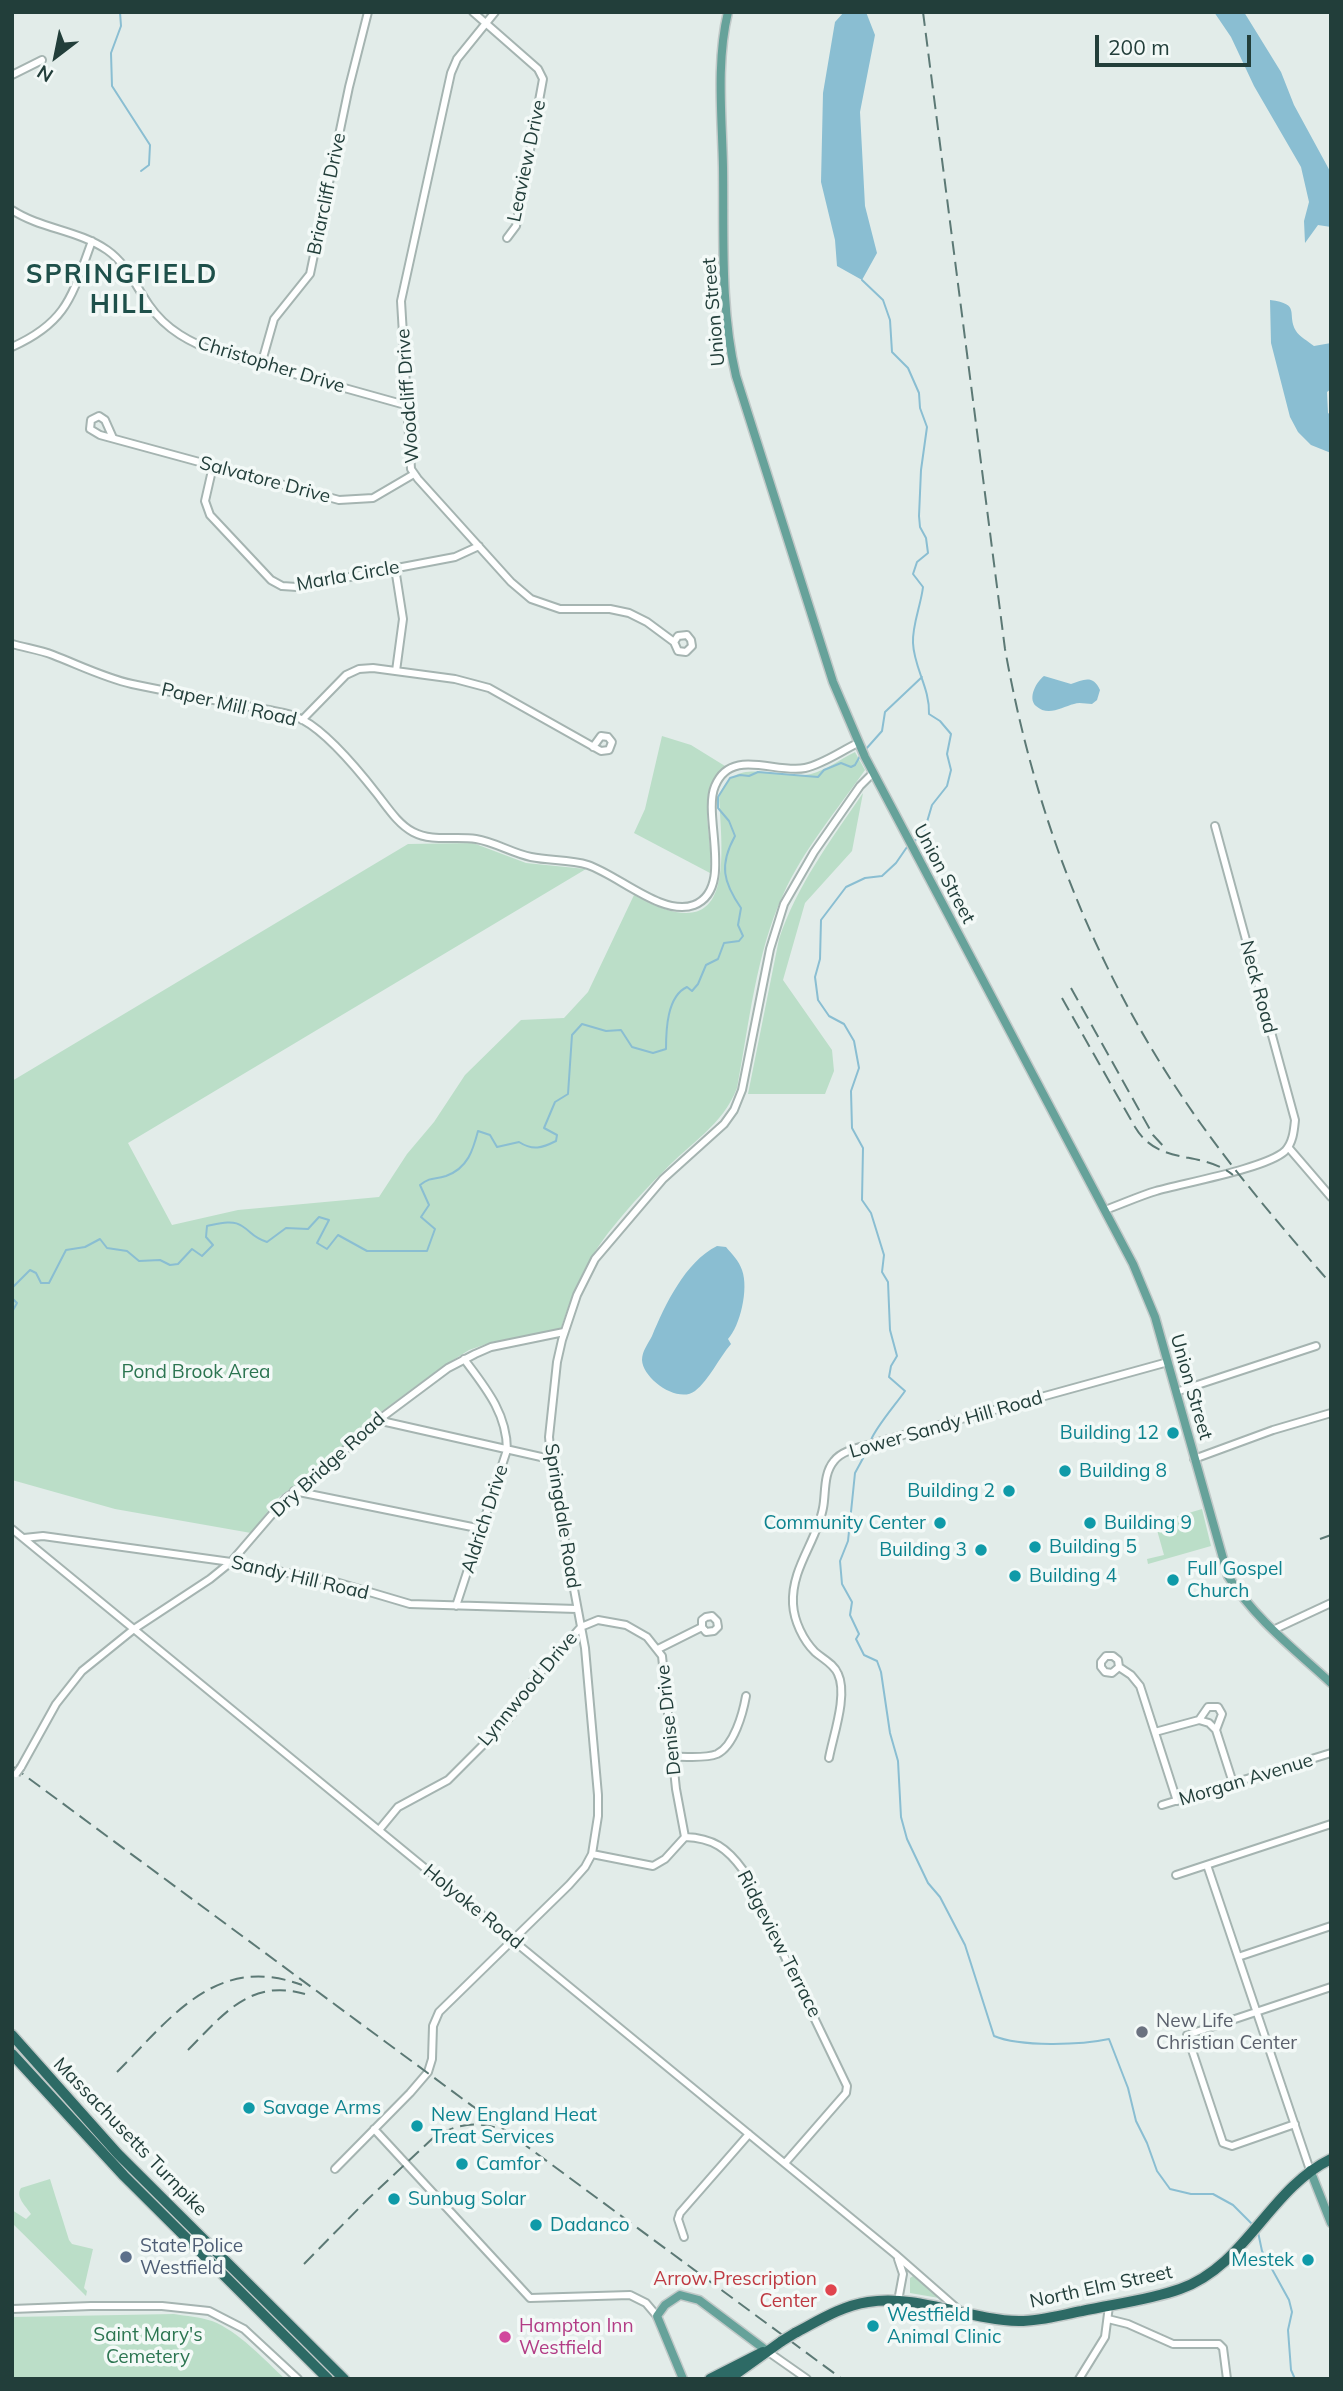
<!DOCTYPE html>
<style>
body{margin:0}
#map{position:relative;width:1343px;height:2391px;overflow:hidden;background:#e2ece9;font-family:Mulish,sans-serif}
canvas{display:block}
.frame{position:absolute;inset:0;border:14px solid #223e3a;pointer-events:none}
.north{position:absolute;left:21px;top:21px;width:70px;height:70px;-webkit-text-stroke:5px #f3f9f7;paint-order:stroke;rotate:212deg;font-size:19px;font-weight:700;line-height:28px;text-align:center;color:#223e3a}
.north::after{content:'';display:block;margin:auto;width:24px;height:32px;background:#223e3a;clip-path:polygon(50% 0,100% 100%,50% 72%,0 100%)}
.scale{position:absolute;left:1095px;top:35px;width:156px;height:32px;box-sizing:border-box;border:4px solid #223e3a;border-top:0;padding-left:9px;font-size:21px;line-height:24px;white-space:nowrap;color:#223e3a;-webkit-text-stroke:5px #f3f9f7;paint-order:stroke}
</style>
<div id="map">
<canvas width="1343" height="2391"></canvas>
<div class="frame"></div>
<div class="north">N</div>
<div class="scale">200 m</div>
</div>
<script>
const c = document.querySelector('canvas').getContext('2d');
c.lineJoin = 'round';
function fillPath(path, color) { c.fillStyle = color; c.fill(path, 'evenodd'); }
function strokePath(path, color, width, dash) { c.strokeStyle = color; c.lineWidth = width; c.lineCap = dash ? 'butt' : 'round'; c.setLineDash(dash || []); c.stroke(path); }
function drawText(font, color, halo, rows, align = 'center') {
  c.font = font + ' Mulish,sans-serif'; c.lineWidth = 7; c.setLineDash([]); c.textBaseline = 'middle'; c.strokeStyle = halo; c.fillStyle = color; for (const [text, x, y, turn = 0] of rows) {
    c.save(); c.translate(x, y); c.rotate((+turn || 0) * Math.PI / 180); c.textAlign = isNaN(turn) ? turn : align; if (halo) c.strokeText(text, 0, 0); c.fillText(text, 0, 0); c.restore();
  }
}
fillPath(new Path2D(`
 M662,736l29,9 34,21c-32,27 -10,71 -15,107l-76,-40 11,-24z
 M855,752l10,18c-28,40 -62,80 -82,125 -27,58 -34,130 -46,193 -14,37 -47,55 -73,83 -23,22 -61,64 -75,91 -13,22 -21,45 -29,69l-68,11 -23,8 -27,17 -72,53 -38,38 -53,39 -28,36 -136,-24 -103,-29v-399l396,-237 65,-1 53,20 60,6 -458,274 44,82 66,-15 141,-13 28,-43 27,-32 31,-47 56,-55 43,-2 24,-26 46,-97c100,56 89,-30 85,-98 14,-44 58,-16 92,-23 15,-4 30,-15 44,-22z
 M863,793l-11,58 -47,52 -22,77 49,70 2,21 -9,23h-77l31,-155c18,-54 52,-99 84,-146z
 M1202,1509l9,37 -63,18 -1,-5 17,-4 -9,-32z
 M50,2179l19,61 3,4 21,5 -9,39 3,3 -1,5 -74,-73v-13l14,9 5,-5c-5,-8 -16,-17 -10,-26z
 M913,2276l26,21v1l-29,-5v-15z
 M174,2314c12,2 26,3 38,7 26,10 53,39 73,58h-273v-62z`), '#bbdec8');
fillPath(new Path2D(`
 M844,12h22l9,23 -15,77 5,94 12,47 -15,27 -25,-14 -2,-26 -14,-58 2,-89 12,-71z
 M1214,12h30l37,60 13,33 37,68v54l-13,-2 -13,18 -1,-22 5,-19 -8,-35 -47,-81 -23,-49z
 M1270,300c32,4 16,14 26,31 3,5 13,11 18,15l17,-3v46l-4,3 1,21 3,2v38l-20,-8 -13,-13 -8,-15 -19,-74z
 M1044,676l27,8c12,-4 22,-10 29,6l-3,10 -5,4c-6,0 -13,-2 -18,0 -12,3 -26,13 -38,2 -9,-8 1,-25 8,-30z
 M717,1246l9,1c6,7 13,14 16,23 7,19 -2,56 -14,69l3,5c-12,14 -22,36 -36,47 -17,13 -52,-12 -53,-31 0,-9 6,-16 10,-24 13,-31 33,-74 65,-90z`), '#8abed2');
strokePath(new Path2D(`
 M120,12l1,14 -10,27 1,33 38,59 -1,20 -8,6
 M862,280l21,20 7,20 2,32 16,16 11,25 1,15 7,19 -6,43 -2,46 1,11 6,11 2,15 -11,9 -4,12 10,13c-2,18 -11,38 -10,56 1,25 17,45 16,71l11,7 11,13 -4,20 4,16 -4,16 -15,19 -8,27 -10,9
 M866,749l16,-18 3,-19 37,-35
 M12,1288l18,-18 6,3 5,10h8l17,-33 19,-3 15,-8 7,9 20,3 12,10 21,-1 10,5 8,-1 14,-15 10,7 11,-11 -7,-8 1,-11c10,-2 26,-7 35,0 11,7 10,11 25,16l19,-14 22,1 11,-12 10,3 -12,23 10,6 11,-14 29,16h60l8,-22 -14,-12 8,-12 -9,-20c12,-9 14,-5 26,-9 22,-8 27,-26 32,-45l12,4 7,12 22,-5c14,9 23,6 37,-1l1,-6 -13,-7 11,-26 13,-8 4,-59 10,-11 24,7 15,-1 11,17 21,6 13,-4c0,-19 1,-53 21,-62l5,4 6,-7 8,-19 12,-6 6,-16 15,-2 4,-5 -5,-11 3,-17c-18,-26 -22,-43 -6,-72l-6,-15 -11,-13v-11l12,-19 10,-3 9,1 9,-4 60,5 6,-7 17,-7 10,4 4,-2 5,-9
 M12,1298l5,5 -5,9
 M871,1440c5,-13 25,-36 34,-49l-16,-14 2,-11 6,-10 -7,-26 -2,-48 -6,-10 2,-17 -13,-42 -9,-13 1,-52 -11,-20 -1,-37 8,-23 -5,-27 -10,-17 -15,-8 -11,-16 -3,-23 5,-18 1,-39 25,-33 19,-9 17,-2 14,-13 11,-16
 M868,1449l-13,24 -7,68 -8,20 2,23 10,18 -2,13 9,19 -3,5 8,16 13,6 4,11 9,61 8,28 3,56 6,22 21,44 12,14 25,48 29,91c26,11 87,9 115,3l19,49 8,33 11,22 10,28 13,18 21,5h22l20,11 20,20
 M1258,2232l4,19 27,49 3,12 -4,18 3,40 4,9`), '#8abed2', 2);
const minor = new Path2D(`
 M473,12l65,57 5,10 -27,147 -9,12
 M495,12l-38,47 -6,14 -50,228 10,168 7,10 93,103 20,17 29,10h50l19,4 18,9 27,20 4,9 8,1 6,-6 -1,-6 -4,-5 -9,1 -4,6
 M12,75l30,-15
 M12,210c29,19 66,20 95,40 20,14 28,35 42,55 17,25 42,38 70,48l190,53
 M12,347c56,-25 60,-52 80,-106
 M261,365l13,-46 36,-45 39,-187 19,-75
 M113,438l-8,-18 -6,-4 -8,4 -1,9 10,6 239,65 34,-2 41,-24
 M213,466l-8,35 5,14 61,65 11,6 15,1 158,-30 24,-11
 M395,568l8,51 -7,52
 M12,644c14,4 28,6 41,11 26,10 52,23 79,29 38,8 76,15 114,22 18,4 40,5 57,14 26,14 56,51 74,74 11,14 21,30 36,38 19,10 42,4 63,7 19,3 36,14 55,18 19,4 39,2 57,8 30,10 75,52 106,40 41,-16 8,-89 21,-119 16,-39 60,-12 90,-18 18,-4 36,-17 53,-25
 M302,720l44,-45 13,-6 14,-1 82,11 34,9 112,63 8,-1 3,-8 -4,-5 -7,-1 -8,11
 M1288,1147l43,50
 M1105,1210c17,-6 34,-14 51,-19 28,-8 111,-23 129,-40 8,-8 9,-21 10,-31l-80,-294
 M1176,1392l140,-46
 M377,1420l173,39
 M1194,1459l79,-29 58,-17
 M294,1491l188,38
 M12,1529l883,725 65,57
 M24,1538l19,-2 188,26 108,21 71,21 167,5
 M456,1606l51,-156c0,-37 -22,-63 -43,-91
 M1273,1630l58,-27
 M658,1649l44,-22 4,5 8,-1 4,-4 -1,-6 -5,-5 -6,1 -4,3v7
 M1119,1667l-1,-7 -5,-4h-7l-5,6v5l4,5 7,1 7,-6 12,8 9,11 37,115
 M1199,1720l10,3 7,7
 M1155,1732l44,-12 9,-13h10l4,7 -6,16 17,53
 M673,1757c13,-1 32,2 44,-3 17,-8 26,-41 29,-58
 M829,1758c4,-22 19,-63 9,-84 -4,-10 -15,-15 -23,-22 -12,-12 -21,-31 -22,-48 -2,-36 24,-63 30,-96 3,-15 0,-34 11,-47 9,-12 30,-14 44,-19l290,-80
 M21,1767l35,-63 26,-33 52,-42 76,-50 21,-17 55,-64 41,-30 38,-38 83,-62 27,-14 16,-7 73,-15
 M1162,1805l169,-52
 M379,1830l19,-23 50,-27 54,-54 11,-13 19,-31 49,-55 17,-7 28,5 21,12 15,19 14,133 9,48
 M592,1854l61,12 12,-7 20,-22c28,1 42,11 58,33l104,216 -1,7 -61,70
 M1207,1865l103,305
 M1176,1875l155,-51
 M1238,1957l93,-31
 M1295,2124l-63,22 -9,-3 -36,-108 144,-48
 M374,2129l156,169 100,-3 16,8 11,13
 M335,2169l75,-76 18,-21 4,-13 1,-33 6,-14 130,-127 16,-18 7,-13 6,-38v-21l-13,-147 -32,-171 -4,-40 8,-75 5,-22 15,-45 18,-36 68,-80 61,-55 10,-14 8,-20 28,-141 14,-45 30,-52 46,-66 13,-13
 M684,2237l-6,-18 2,-6 69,-79
 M898,2259l5,15 -5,27
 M12,2309l79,-3h71l47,5 35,18 54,50
 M1108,2319l20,5 45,20h46l4,4 4,31
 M767,2351l40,28
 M1079,2379l26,-42 4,-31`);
const major = new Path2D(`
 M728,12c-12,50 -6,104 -5,155 1,70 -3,141 13,209l97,306 32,75 268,507 22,53 73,259c26,42 66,73 103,107
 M1310,2170l21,53
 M683,2379l-26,-63 8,-11 15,-10 19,5 68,51`);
const highway = new Path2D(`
 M12,2035l106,119 226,225
 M12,2054l112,122 204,203
 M795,2333c23,-12 46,-27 73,-31 50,-8 101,18 151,19 22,0 42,-6 63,-10 32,-7 67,-11 98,-22 66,-23 89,-100 151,-130
 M710,2379l53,-27
 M729,2379l53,-38`);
strokePath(minor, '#a5b4b1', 10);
strokePath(major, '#c1c9c8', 11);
strokePath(highway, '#c1c9c8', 13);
strokePath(minor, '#fff', 6);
strokePath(major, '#66a29a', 8);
strokePath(highway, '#2d6a65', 10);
strokePath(new Path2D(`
 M923,12l82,637c31,173 93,331 196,475 40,56 85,108 130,160
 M1071,988l82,147 12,13
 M1062,998l73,129c24,40 65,22 98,48
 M1320,1539l11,-4
 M12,1766l830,613
 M188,2050c35,-35 62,-72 117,-56
 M117,2072c54,-54 99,-119 185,-87
 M304,2264l64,-65 65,-61c20,-13 42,-17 64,-10`), '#5c7975', 2, [14, 7]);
const minorBridge = new Path2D(`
 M16,1774l5,-7`);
const highwayBridge = new Path2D(`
 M782,2341l13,-8`);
strokePath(minorBridge, '#a5b4b1', 10, []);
strokePath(highwayBridge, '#c1c9c8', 13, []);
strokePath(minorBridge, '#fff', 6);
strokePath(highwayBridge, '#2d6a65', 10);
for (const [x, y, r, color] of [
 [1173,1433,7,"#0f9aa8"],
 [1065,1471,7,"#0f9aa8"],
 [1009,1491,7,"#0f9aa8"],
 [940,1523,7,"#0f9aa8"],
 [1090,1523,7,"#0f9aa8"],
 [1035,1547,7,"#0f9aa8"],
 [981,1550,7,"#0f9aa8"],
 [1015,1576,7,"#0f9aa8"],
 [1173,1580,7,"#0f9aa8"],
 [1142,2032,7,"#6b7280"],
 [249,2108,7,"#0f9aa8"],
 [417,2126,7,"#0f9aa8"],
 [462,2164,7,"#0f9aa8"],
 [394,2199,7,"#0f9aa8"],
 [536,2225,7,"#0f9aa8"],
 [126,2257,7,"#5c6f8a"],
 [1308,2260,7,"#0f9aa8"],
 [831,2290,7,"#e0444e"],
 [873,2326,7,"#0f9aa8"],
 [505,2337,7,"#d1479c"]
]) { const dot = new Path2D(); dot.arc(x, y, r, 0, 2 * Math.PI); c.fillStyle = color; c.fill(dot); strokePath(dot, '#f3f9f7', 2.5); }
drawText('19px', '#223e3a', '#f3f9f7', [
 ["Leaview Drive",527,161,-78],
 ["Briarcliff Drive",327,194,-78],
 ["Union Street",714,312,-95],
 ["Christopher Drive",271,365,17],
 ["Woodcliff Drive",408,396,-94],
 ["Salvatore Drive",265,480,15],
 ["Marla Circle",348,576,-10],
 ["Paper Mill Road",229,705,13],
 ["Union Street",944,874,62],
 ["Neck Road",1258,987,75],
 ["Union Street",1191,1387,74],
 ["Lower Sandy Hill Road",946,1425,-16],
 ["Dry Bridge Road",328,1465,-42],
 ["Springdale Road",562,1516,81],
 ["Aldrich Drive",485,1519,-72],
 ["Sandy Hill Road",300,1578,13],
 ["Lynnwood Drive",528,1689,-50],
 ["Denise Drive",669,1720,-96],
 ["Morgan Avenue",1246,1780,-17],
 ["Holyoke Road",473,1907,39],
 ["Ridgeview Terrace",779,1944,63],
 ["Massachusetts Turnpike",130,2137,46],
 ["North Elm Street",1101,2287,-12]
]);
drawText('19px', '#2c7551', '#f3f9f7', [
 ["Pond Brook Area",196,1372],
 ["Saint Mary's",148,2335],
 ["Cemetery",148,2357]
]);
drawText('19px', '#0d838f', '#f3f9f7', [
 ["Building 12",1159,1433,"right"],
 ["Building 8",1079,1471],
 ["Building 2",995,1491,"right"],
 ["Community Center",926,1523,"right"],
 ["Building 9",1104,1523],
 ["Building 5",1049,1547],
 ["Building 3",967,1550,"right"],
 ["Full Gospel",1187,1569],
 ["Church",1187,1591],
 ["Building 4",1029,1576],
 ["Savage Arms",263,2108],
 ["New England Heat",431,2115],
 ["Treat Services",431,2137],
 ["Camfor",476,2164],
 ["Sunbug Solar",408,2199],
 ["Dadanco",550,2225],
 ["Mestek",1294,2260,"right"],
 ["Westfield",887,2315],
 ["Animal Clinic",887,2337]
], 'left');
drawText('19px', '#5b616d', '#f3f9f7', [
 ["New Life",1156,2021],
 ["Christian Center",1156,2043]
], 'left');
drawText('19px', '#4e5e75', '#f3f9f7', [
 ["State Police",140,2246],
 ["Westfield",140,2268]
], 'left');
drawText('19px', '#be3a42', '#f3f9f7', [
 ["Arrow Prescription",817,2279],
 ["Center",817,2301]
], 'right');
drawText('19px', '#b23c85', '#f3f9f7', [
 ["Hampton Inn",519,2326],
 ["Westfield",519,2348]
], 'left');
c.letterSpacing = '2px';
drawText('bold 26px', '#1e504a', '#f3f9f7', [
 ["SPRINGFIELD",122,275],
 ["HILL",122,305]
]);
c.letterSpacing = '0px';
</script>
